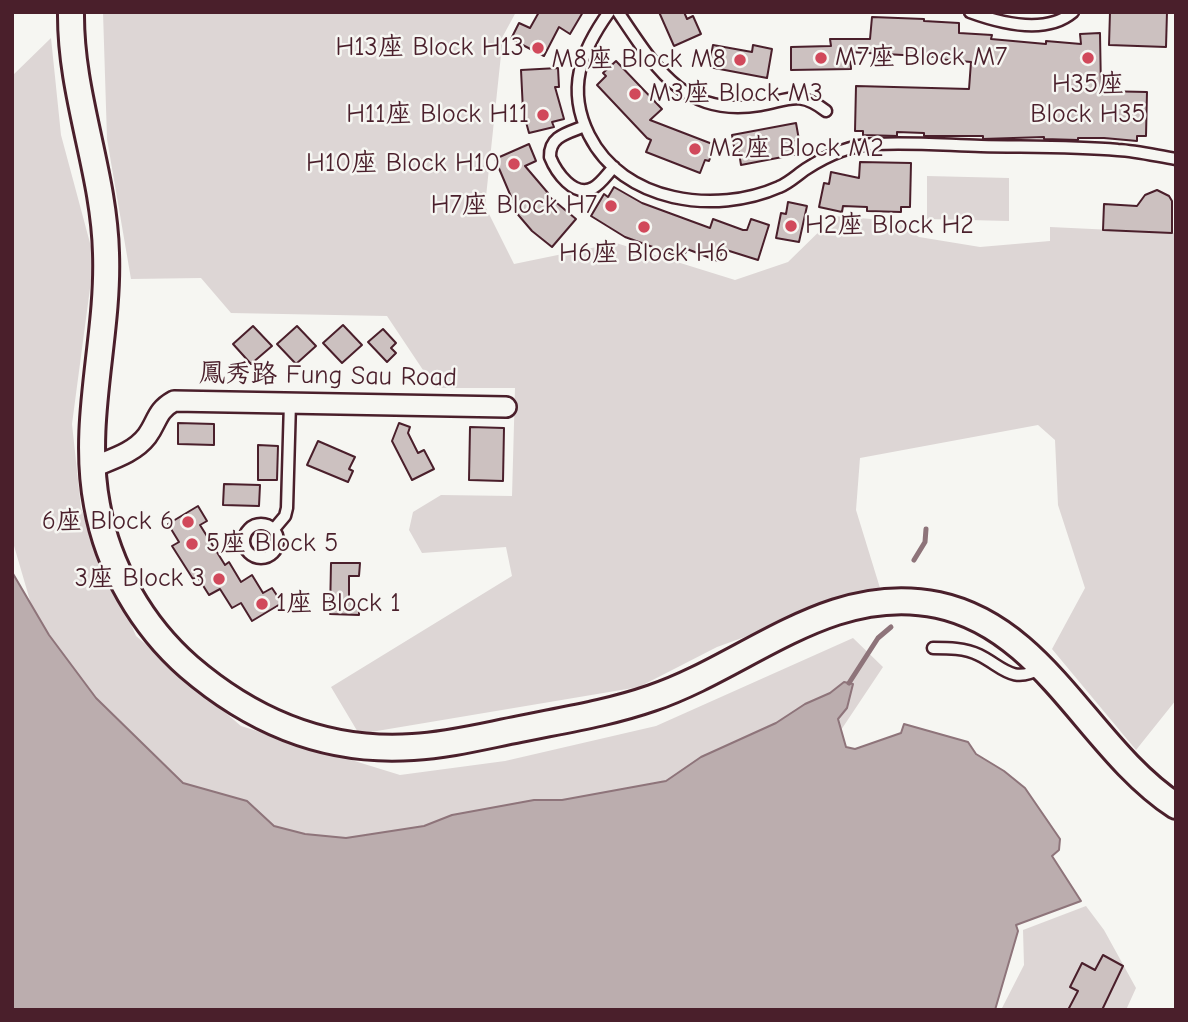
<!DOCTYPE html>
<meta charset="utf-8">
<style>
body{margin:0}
#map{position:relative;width:1188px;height:1022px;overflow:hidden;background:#f6f6f2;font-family:"Comic Neue",sans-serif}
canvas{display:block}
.frame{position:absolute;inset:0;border:14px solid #4a1f2b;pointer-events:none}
</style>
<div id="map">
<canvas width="1188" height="1022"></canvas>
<div class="frame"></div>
</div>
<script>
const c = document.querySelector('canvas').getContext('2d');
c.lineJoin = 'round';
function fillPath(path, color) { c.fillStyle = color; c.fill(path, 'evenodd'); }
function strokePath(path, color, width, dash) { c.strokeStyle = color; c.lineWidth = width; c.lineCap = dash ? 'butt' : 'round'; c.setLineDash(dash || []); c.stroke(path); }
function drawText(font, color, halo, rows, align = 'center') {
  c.font = font + ' "Comic Neue","LXGW WenKai TC",sans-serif'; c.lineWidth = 5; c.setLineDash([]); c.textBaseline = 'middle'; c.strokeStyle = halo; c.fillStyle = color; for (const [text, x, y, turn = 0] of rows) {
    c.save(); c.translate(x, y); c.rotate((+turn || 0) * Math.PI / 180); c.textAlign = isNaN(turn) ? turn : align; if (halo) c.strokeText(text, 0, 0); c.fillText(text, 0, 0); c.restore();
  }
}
fillPath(new Path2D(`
 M103,12h413l-13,24 -18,170 29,58 102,-21 119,37 53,-18 47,-46 60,5 24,16 61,10 70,-6v-14l126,6v467l-40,50 -84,-101 33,-61 -27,-83 -3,-65 -17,-15 -178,33 -4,52 24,78 -163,59 -78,40 -280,47 -28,-47 181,-111 -6,-29 -84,6 -13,-23 4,-18 28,-17 71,1 3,-108h-80l-48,-72 -156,-3 -30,-35 -70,1 -24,-140z
 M51,38l10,97 33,123 -22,166 9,84 55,128 105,90 159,49 105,-14 151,-35 197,-88 30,29 -50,75 -67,28 -450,90 -257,-147 -16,-68 -31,-106v-463z
 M927,176l82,2v43l-82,-2z
 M1086,906l18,24 32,58 -10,22h-125l23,-45 -1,-35z`), '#ddd6d5');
const water = new Path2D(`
 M12,572l37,63 47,63 87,85 64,18 27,25 31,8 41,4 78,-12 28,-11 82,-15h28l104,-19 35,-24 75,-34 29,-19 25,-11 14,-11 9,2 -6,24 -9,11 8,28 9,2 46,-16 3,-9 64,18 8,12 28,17 21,17 35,51 -1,11 -7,6 29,45 -65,24 2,6 -23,79h-983z`);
fillPath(water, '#bbadae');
strokePath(water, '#8e747a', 2);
strokePath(new Path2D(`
 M914,560l11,-18 1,-13
 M849,683l29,-45 13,-11`), '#8e747a', 5);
const building = new Path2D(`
 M539,12h44l-13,22 -11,-7 -15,29 -33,-17 8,-16 11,5z
 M659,12h25l3,7 6,-3 8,18 -27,12z
 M1110,12h57l-1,35 -57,-2z
 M872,17l52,2v2l35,2v10l33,2 -1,4 55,5v-3l35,3 -1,-10 20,-1 1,58 46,1 -1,44h-9v5l-33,-3h-26v2l-34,-1v-2l-61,2v-3h-59v-3l-27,-1v4l-34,-1v-4h-8l1,-45 113,3 2,-27 -33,-3v-2l-88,-5 1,17 -60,1v-23l40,-1 -1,-7h40z
 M713,45l39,7 1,-7 19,4 -5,29 -58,-11z
 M616,61l46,48 -12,11 65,25 -6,16 -4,-1 -5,13 -54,-21 5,-12 -4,-2 -50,-53 9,-9 -3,-3z
 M558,68l1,19h-4l9,32 -12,3 2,5 -25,6 -6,-22 -2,-41z
 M796,123l3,17 -4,1 3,13 -57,11 -2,-13h-4l-3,-17z
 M529,144l7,17 -11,5 23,27 -2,1 30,25 -24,28 -20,-16 -24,-28 4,-4 -17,-40z
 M860,162l51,1 -1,44h-9v5l-34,-1v-4l-24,-1 -1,6 -23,-5 5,-24 5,1 2,-12 28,6z
 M614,187l28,16 68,25 3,-9 30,11h4l4,-11 18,6 -11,35 -35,-11 -5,12 -31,-12 -4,9 -58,-21 -34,-21 13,-22 4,3z
 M1157,190l12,6 3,5v32l-69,-3 1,-26 33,2 8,-11z
 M788,202l19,4 -8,36 -23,-4 5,-25 5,1z
 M343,325l19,20 -20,18 -19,-20z
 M253,326l19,20 -21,18 -18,-20z
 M297,326l19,20 -20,18 -19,-20z
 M383,329l13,14 -5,5 5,5 -9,9 -19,-20z
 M178,423l36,1v21l-36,-1z
 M399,423l11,4 -2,6 10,20 6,-3 10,19 -22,11 -20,-39z
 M470,427l34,1 -1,53 -34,-1z
 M318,441l37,16 -6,12 4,2 -5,11 -41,-17z
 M258,445l20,1 -1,34h-19z
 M224,484l36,1 -1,21 -36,-1z
 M198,506l9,15 -7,4 25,40 4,-3 12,20 11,-7 11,18 9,-5 10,15 -30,18 -11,-18 -9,5 -12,-19 -11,6 -12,-19 -4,3 -21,-33 7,-4 -11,-18z
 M331,563h29l-1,13h-10v25h10v14l-29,-1z
 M1103,955l20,11 -21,44h-34l10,-19 -8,-4 12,-24 13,7z`);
fillPath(building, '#ccc1c0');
strokePath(building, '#4a1f2b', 2);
const service = new Path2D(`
 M609,12c-28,39 -43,77 -20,123 34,68 127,80 190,52 10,-4 18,-12 27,-18 20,-13 45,-24 69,-25 34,-2 71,1 106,2 45,1 92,0 137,4 19,1 39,6 58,9
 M618,12c37,55 66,106 142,93 29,-5 39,-15 66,6
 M970,12c30,11 76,23 103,0
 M585,126c-17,7 -36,10 -35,31 6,15 24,41 43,31 8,-4 15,-15 21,-21
 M244 541a17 17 0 1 1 34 0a17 17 0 1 1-34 0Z
 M274,529l11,-13 2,-8 3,-106
 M933,648c15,0 32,0 46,7 23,11 33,30 62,13`);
const minor = new Path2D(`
 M93,467c19,-8 41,-14 54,-31 11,-15 9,-25 27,-35l332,6`);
const tertiary = new Path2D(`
 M71,12c-1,83 33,159 35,241 3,85 -25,168 -9,252 11,62 45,121 92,162 64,55 138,86 224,80 36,-2 71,-11 107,-18 44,-9 89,-16 132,-31 95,-32 178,-116 286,-93 108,23 151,144 238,201`);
strokePath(service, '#4a1f2b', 15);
strokePath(minor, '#4a1f2b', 24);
strokePath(tertiary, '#4a1f2b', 30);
strokePath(service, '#f6f6f2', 10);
strokePath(minor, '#f6f6f2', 19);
strokePath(tertiary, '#f6f6f2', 24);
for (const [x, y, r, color] of [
 [538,48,7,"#d1495b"],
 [821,58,7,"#d1495b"],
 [1088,58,7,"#d1495b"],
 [740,60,7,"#d1495b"],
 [635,94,7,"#d1495b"],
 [543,115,7,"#d1495b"],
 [695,149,7,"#d1495b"],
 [514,164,7,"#d1495b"],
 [611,206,7,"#d1495b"],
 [791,226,7,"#d1495b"],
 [644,227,7,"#d1495b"],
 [188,522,7,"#d1495b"],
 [192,544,7,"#d1495b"],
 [219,579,7,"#d1495b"],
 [262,604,7,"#d1495b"]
]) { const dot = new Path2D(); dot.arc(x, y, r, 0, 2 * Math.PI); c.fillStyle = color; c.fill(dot); strokePath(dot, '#f6f6f2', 2.5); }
drawText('26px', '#4a1f2b', '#f6f6f2', [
 ["H13座 Block H13",524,48],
 ["M7座 Block M7",835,58,"left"],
 ["M8座 Block M8",726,60],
 ["H35座",1088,85,"center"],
 ["Block H35",1088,115,"center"],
 ["M3座 Block M3",649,94,"left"],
 ["H11座 Block H11",529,115],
 ["M2座 Block M2",709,149,"left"],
 ["H10座 Block H10",500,164],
 ["H7座 Block H7",597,206],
 ["H2座 Block H2",805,226,"left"],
 ["H6座 Block H6",644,254,"center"],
 ["6座 Block 6",174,522],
 ["5座 Block 5",206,544,"left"],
 ["3座 Block 3",205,579],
 ["1座 Block 1",276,604,"left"]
], 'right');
drawText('26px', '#4a1f2b', '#f6f6f2', [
 ["鳳秀路 Fung Sau Road",328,376,1]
]);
</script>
